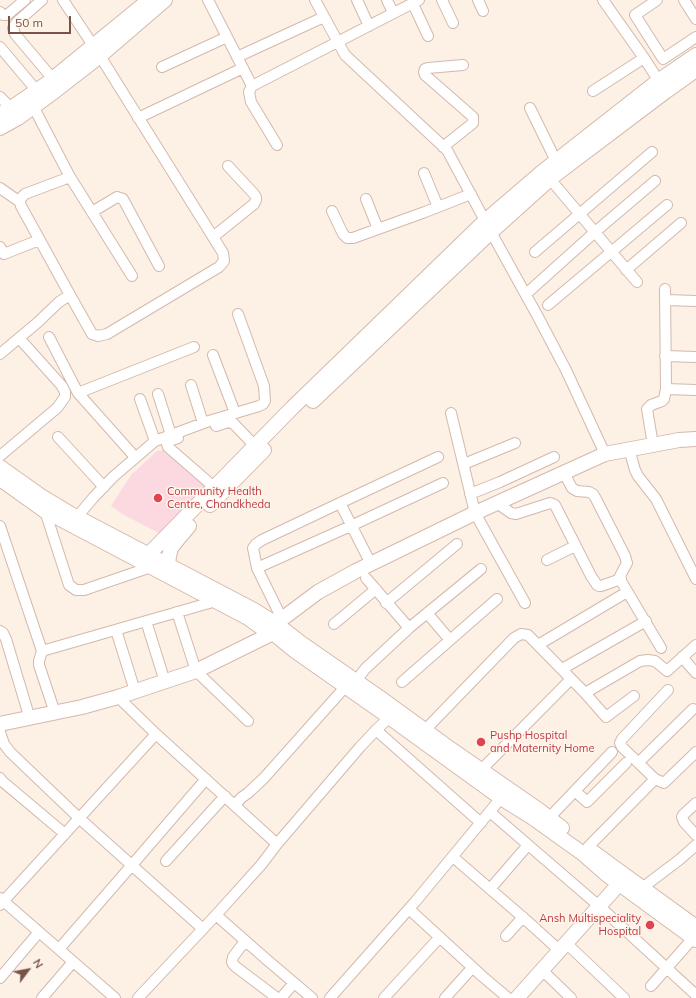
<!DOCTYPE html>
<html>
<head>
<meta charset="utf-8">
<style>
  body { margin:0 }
  #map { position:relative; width:696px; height:998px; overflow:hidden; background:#fdf1e5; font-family:Mulish,sans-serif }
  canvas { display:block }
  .north { position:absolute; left:8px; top:950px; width:40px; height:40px; -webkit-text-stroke:3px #fff5ec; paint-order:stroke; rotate:58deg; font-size:11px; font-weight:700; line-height:16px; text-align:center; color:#785349 }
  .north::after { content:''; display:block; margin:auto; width:14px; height:18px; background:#785349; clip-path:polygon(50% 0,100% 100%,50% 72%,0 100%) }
  .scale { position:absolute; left:8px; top:16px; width:63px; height:18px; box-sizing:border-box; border:2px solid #785349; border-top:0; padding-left:5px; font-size:12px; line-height:14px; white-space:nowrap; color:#785349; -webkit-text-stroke:3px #fff5ec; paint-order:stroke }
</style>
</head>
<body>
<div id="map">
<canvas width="696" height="998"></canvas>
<div class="north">N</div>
<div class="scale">50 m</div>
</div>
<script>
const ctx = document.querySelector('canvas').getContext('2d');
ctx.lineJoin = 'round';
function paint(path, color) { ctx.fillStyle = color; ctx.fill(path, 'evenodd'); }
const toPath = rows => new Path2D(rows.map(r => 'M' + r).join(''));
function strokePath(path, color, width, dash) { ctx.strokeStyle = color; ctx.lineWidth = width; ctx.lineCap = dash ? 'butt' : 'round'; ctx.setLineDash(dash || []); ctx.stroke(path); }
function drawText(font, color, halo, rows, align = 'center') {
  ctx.font = font + ' Mulish,sans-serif'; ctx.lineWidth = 3; ctx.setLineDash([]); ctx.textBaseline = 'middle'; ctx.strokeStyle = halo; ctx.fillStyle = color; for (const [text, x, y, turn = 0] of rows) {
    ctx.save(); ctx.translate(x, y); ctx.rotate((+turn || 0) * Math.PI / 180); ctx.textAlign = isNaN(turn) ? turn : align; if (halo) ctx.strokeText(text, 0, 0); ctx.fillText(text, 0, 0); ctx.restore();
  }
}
paint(toPath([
  [177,448,208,490,159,533,124,515,111,506,131,475,157,451]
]), '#fcd8e1');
const street = toPath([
  [42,0,17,22,13,28,15,34,53,79],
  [208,0,227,37],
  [315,0,345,55,447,150,491,232,537,315,566,370,605,454],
  [357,0,369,26],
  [387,0,393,13],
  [442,0,453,23],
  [478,0,483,11],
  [603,0,644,58,662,86],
  [657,0,635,15,663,59,696,37],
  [684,0,696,19],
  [413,4,428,36],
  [0,12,3,15,7,15,25,0],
  [0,47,37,91],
  [237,57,324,17],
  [162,67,227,37,252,86,419,0],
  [252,86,249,92,251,102,277,145],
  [593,91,644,58],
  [0,97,11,108],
  [33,106,70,177,25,194,21,198,20,202,21,206,70,295],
  [530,108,556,161],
  [138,118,243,68],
  [443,147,473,123,473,117,425,75,424,72,425,69,428,68,463,65],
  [424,173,438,207],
  [70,177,132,276],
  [550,179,637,282],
  [0,188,20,202],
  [366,199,378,229],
  [332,211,343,234,347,238,353,238,425,212,471,194],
  [92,212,117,197,123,199,159,266],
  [213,237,254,204,256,200,256,197,254,194,228,166],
  [0,247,4,254,39,240],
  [535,252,652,152],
  [626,270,681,223],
  [526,294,595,232,655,181],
  [666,300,696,301],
  [548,305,667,205],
  [49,337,78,393,135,457],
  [0,354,37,323,59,302,70,295,92,334,98,336,107,334,219,267,224,261,223,253,100,56,63,0],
  [213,355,235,413],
  [665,356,696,357],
  [191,385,203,423],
  [666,389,696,390],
  [78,393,194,347],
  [158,394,171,435],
  [140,399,155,441],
  [451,413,475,513,525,603],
  [216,426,228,422,233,423,255,446],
  [58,437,104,487],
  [178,438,169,441,167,444,168,447,214,487],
  [653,445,647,409,651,405,662,401,664,399,666,389,665,289],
  [629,449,635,470,638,476,656,499,696,579],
  [0,456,57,408,65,397,65,392,62,386,19,338],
  [464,464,515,443],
  [564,473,572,488,577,491,589,492,593,494,596,499,625,556,627,563,620,576,621,581,661,648],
  [470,494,500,482,554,457],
  [497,503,511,513,516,514,547,504,550,503,553,504,555,505,591,576,597,585,599,586,601,586,621,579],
  [45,511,69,585,76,590,84,590,151,567],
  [77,517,93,498,113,477,155,441,209,421,259,406,263,404,265,401,264,386,238,314],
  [0,526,42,651,216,601],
  [547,560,575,546],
  [371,564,340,503,438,457],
  [257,568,253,548,256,544,262,540,340,503],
  [366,578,409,628],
  [386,603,457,544],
  [177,612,196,671,248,721],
  [427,613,450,640],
  [282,619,257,568,355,524,443,483],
  [146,621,165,682],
  [334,624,376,589],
  [116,630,135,691],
  [0,631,3,633,6,639,30,719],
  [538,645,627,592],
  [42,651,39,661,39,665,55,713],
  [682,657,696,673],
  [562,669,646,621],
  [356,681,365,669,409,628,481,569],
  [402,682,497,599],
  [585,693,606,717,634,696],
  [118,697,156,734,277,844],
  [376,730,481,823],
  [425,730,514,638,521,634,528,635,585,693,640,661,648,660,655,661,667,671,696,645],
  [0,732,4,744,10,752,79,818,203,929],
  [639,762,693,709],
  [481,770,571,679],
  [0,778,2,781,65,834],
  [655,779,622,747,620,743,622,739,668,690],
  [575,791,587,802,626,763],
  [696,803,683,815,682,817,684,822,696,835],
  [235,805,241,798,248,793,264,778,346,686],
  [490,812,599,906,696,995],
  [549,818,612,752],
  [588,847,655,779,664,783,696,752],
  [453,857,526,920,559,950],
  [166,861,225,796],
  [642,888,679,860,696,845],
  [490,889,528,845],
  [0,898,115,998],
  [0,905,156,734],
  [409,909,482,976,508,998],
  [216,915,266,959,312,998],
  [506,936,523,917],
  [245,941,233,957,232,962,233,964,236,967,277,998],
  [566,943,624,998],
  [59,949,132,865,206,779],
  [542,970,571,998],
  [0,978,39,932],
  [651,986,693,938],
  [42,998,73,962],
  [138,998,216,915,261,865,277,844,360,747,376,730,393,714],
  [281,998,294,983],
  [330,998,415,902,501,798],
  [384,998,440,937],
  [445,998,472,968]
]);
const secondary = toPath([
  [0,114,11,108,49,82,149,0],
  [0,128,18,118,55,91,100,56,165,0],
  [313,401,491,232,550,179,563,169,665,92,696,70],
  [0,467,41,496,71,514,254,610,278,625,301,643,379,697,445,745,539,810,562,828],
  [0,479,45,511,248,618,262,628,273,633,295,651,389,717,501,798,533,818,582,853,606,874,696,940],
  [210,505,264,450],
  [149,554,292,408,485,221,542,172,658,81,696,55],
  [168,565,169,556,171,548,178,539,189,526],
  [0,724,82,707,118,697,196,671,273,633,282,619,318,592,356,571,475,513,605,454,679,440,696,439],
  [593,852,612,866,696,927],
  [517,998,619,884,624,876]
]);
strokePath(street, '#d2b9ad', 12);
strokePath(secondary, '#d5b8ab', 16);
strokePath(street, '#fff', 10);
strokePath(secondary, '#fff', 14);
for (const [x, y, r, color] of [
  [158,498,5,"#e0444e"],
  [481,742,5,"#e0444e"],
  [650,925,5,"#e0444e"]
]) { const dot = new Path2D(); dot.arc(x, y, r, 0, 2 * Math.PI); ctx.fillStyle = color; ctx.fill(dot); strokePath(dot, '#fff5ec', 1.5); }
drawText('11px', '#be3a42', '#fff5ec', [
  ["Community Health",167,492],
  ["Centre, Chandkheda",167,505],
  ["Pushp Hospital",490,736],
  ["and Maternity Home",490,749],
  ["Ansh Multispeciality",641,919,"right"],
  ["Hospital",641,932,"right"]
], 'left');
</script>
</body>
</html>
